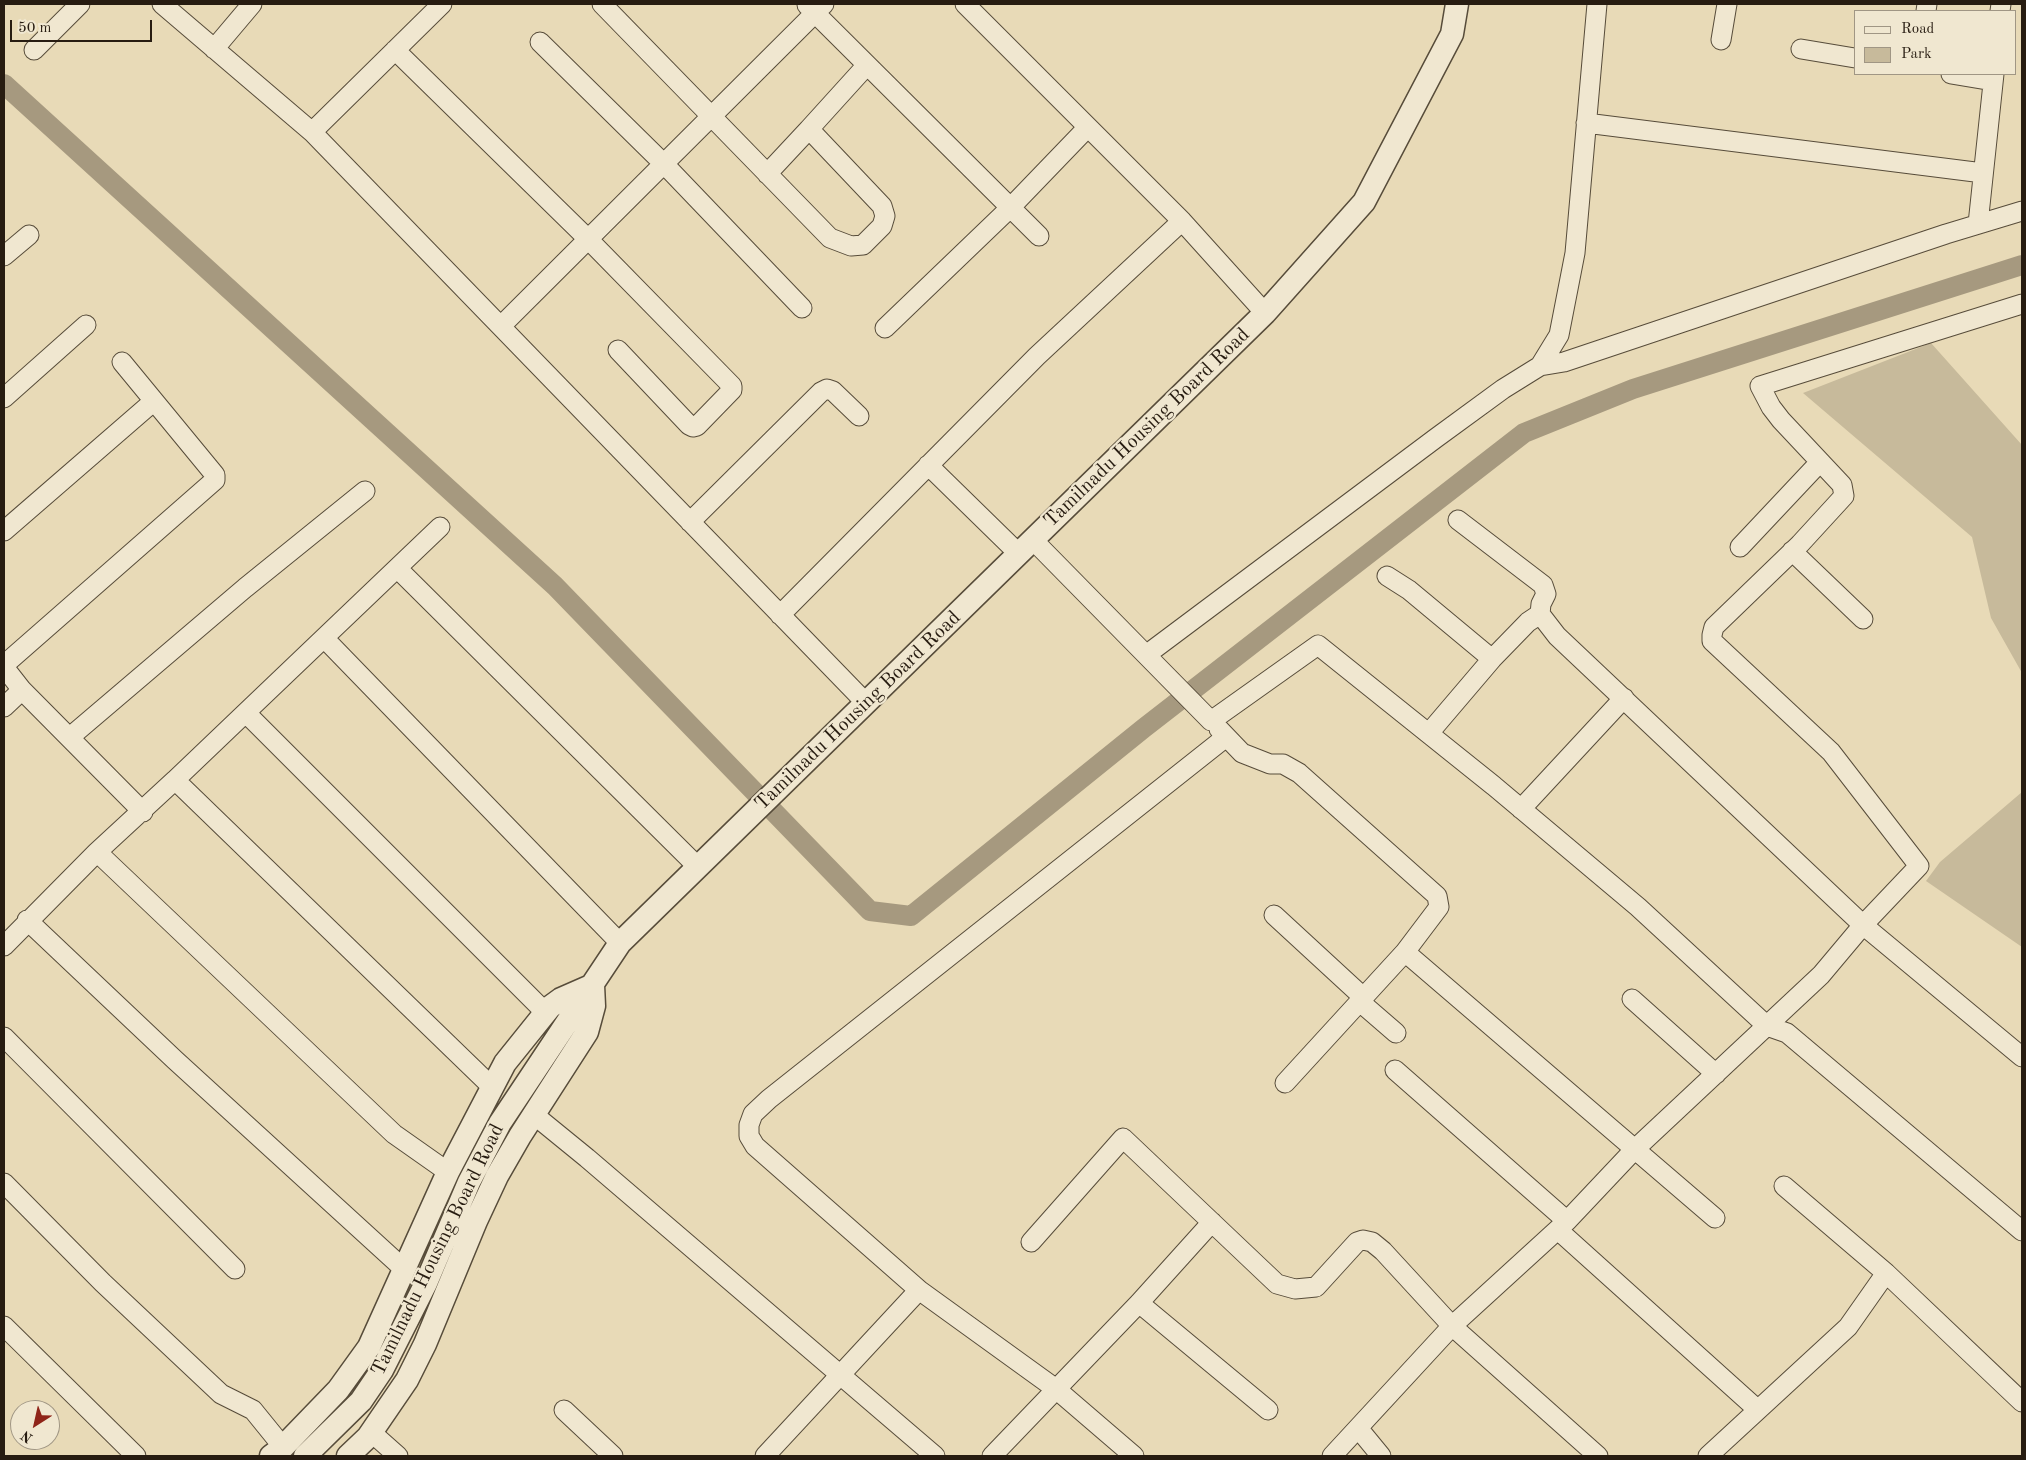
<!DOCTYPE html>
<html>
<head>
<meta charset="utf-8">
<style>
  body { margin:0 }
  #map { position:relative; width:2026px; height:1460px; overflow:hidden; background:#e8dab7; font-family:"Old Standard TT",serif }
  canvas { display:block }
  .frame { position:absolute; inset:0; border:5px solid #271c11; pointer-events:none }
  .legend { position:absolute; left:1854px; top:10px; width:162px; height:65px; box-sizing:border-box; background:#f0e7d0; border:1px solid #a09684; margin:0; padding:6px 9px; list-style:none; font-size:15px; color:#271c11 }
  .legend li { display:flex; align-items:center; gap:10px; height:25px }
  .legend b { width:25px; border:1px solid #a09684 }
  .north { position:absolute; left:10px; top:1400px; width:50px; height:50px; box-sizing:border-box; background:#f0e7d0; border:1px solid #a09684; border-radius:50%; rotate:215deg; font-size:14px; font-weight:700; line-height:20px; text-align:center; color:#271c11 }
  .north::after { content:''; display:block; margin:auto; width:18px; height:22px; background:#8f2418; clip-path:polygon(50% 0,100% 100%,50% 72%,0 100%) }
  .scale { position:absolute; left:10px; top:20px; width:142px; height:22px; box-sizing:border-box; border:2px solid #271c11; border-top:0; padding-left:6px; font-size:15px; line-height:18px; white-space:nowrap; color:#271c11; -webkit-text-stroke:4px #f0e7d0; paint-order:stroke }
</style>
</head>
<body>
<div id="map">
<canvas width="2026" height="1460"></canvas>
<div class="frame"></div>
<ul class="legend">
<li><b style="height:6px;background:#f0e7d0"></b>Road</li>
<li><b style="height:14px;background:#c7ba9b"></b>Park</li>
</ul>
<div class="north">N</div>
<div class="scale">50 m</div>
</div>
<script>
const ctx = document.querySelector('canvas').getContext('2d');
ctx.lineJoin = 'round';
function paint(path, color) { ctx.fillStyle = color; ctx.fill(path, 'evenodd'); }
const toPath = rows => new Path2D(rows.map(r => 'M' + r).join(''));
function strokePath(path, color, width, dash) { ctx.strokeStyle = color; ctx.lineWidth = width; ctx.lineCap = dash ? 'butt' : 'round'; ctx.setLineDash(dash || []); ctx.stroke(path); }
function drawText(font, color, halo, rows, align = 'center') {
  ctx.font = font + ' "Old Standard TT",serif'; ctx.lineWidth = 4.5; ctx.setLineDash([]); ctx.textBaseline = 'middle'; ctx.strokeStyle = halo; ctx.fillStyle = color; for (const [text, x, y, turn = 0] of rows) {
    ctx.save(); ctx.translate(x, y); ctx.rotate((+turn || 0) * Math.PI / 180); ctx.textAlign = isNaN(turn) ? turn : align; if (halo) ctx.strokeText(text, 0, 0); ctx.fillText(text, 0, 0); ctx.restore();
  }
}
paint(toPath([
  [1931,343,2022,445,2022,673,1991,618,1972,537,1803,393],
  [2022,792,2022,947,1926,881,1940,862]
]), '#c7ba9b');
strokePath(toPath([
  [4,84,555,586,870,911,911,916,1144,728,1524,433,1633,389,2022,265]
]), '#a6997f', 20);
const minor = toPath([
  [162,4,312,132,866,703],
  [602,4,830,238,851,246,863,245,882,226,885,216,882,206,809,129,867,65],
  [965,4,1182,221,1265,313],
  [807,5,1039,236],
  [1926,11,1927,4],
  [2000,11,2001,4],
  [1721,40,1727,4],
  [540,42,665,165,802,308],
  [214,49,252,4],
  [1801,49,1855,58],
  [34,50,80,4],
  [395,50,588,239,732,386,732,390,697,426,693,427,689,425,618,350],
  [1951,74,1993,81],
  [1586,123,1983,173],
  [312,132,442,4],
  [767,174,809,129],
  [1978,224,1994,74],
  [4,256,29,235],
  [501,326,824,4],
  [885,328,1010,208,1088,127],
  [1540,366,1564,362,1946,234,2022,211],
  [4,398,86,325],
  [928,465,1018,553],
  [1458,520,1543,585,1546,594,1541,604,1540,614,1557,636,1863,925,2022,1057],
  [690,522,821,392,827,389,833,391,859,416],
  [4,531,154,401],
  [1033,540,1211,721,1318,645,1494,786,1638,907,1767,1026,1787,1033,2022,1231],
  [1740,547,1820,462],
  [1792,551,1863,619],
  [398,569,698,867],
  [1387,576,1409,590,1492,659,1528,622,1540,614],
  [780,615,1037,356,1182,221],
  [325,639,620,943],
  [1146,655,1436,438,1503,389,1540,366,1559,335,1575,253,1597,4],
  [4,665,215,480,215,475,122,362],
  [4,667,22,690,143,812],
  [4,707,22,690],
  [247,714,545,1012],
  [1219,729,1242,753,1270,764,1283,764,1299,773,1437,896,1439,907,1405,952,1285,1083],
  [1429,733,1492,659],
  [70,737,245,588,365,491],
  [175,780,440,527],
  [1521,809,1624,698],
  [97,852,394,1134,448,1172],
  [1274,915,1363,997],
  [27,920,175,1060,405,1270],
  [4,946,97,852,175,780,491,1086],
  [1405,952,1715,1218],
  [1632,999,1716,1074],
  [1359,1001,1396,1033],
  [4,1037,235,1269],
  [1395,1070,1567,1221],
  [533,1114,587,1158,935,1456],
  [4,1183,103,1283,221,1394,253,1410,283,1447],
  [1784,1186,1886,1273],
  [1558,1230,1758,1410],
  [1031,1242,1123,1138,1277,1284,1295,1289,1316,1287,1357,1242,1363,1240,1372,1242,1383,1251,1452,1326,1598,1456],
  [1139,1303,1268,1410],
  [4,1326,136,1456],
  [564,1410,613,1456],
  [1358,1428,1381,1456],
  [371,1432,398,1456],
  [765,1456,919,1290],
  [992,1456,1139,1303,1212,1222],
  [1134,1456,1056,1389,919,1290,755,1146,749,1136,749,1125,753,1114,769,1099,1226,737],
  [1332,1456,1452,1326,1567,1221,1634,1150,1821,975,1863,925,1919,866,1831,752,1712,641,1712,635,1714,627,1800,544,1844,496,1842,485,1781,420,1771,407,1760,386,2022,304],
  [1708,1456,1848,1327,1886,1273,2022,1402]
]);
const tertiary = toPath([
  [271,1456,283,1447,338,1390,369,1347,448,1172,505,1063,550,1007,561,999,593,985,594,1006,587,1032,520,1136,497,1176,476,1221,425,1344,407,1380,368,1437,348,1456],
  [305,1456,361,1401,382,1370,426,1283,469,1182,500,1123,620,943,1265,313,1364,202,1452,34,1457,4]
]);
strokePath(minor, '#574c3a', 21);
strokePath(tertiary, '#574c3a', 25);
strokePath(minor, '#f0e7d0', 19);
strokePath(tertiary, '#f0e7d0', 22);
drawText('20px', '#271c11', '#f0e7d0', [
  ["Tamilnadu Housing Board Road",1147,428,-44],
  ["Tamilnadu Housing Board Road",858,711,-44],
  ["Tamilnadu Housing Board Road",438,1250,-64]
]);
</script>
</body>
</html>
